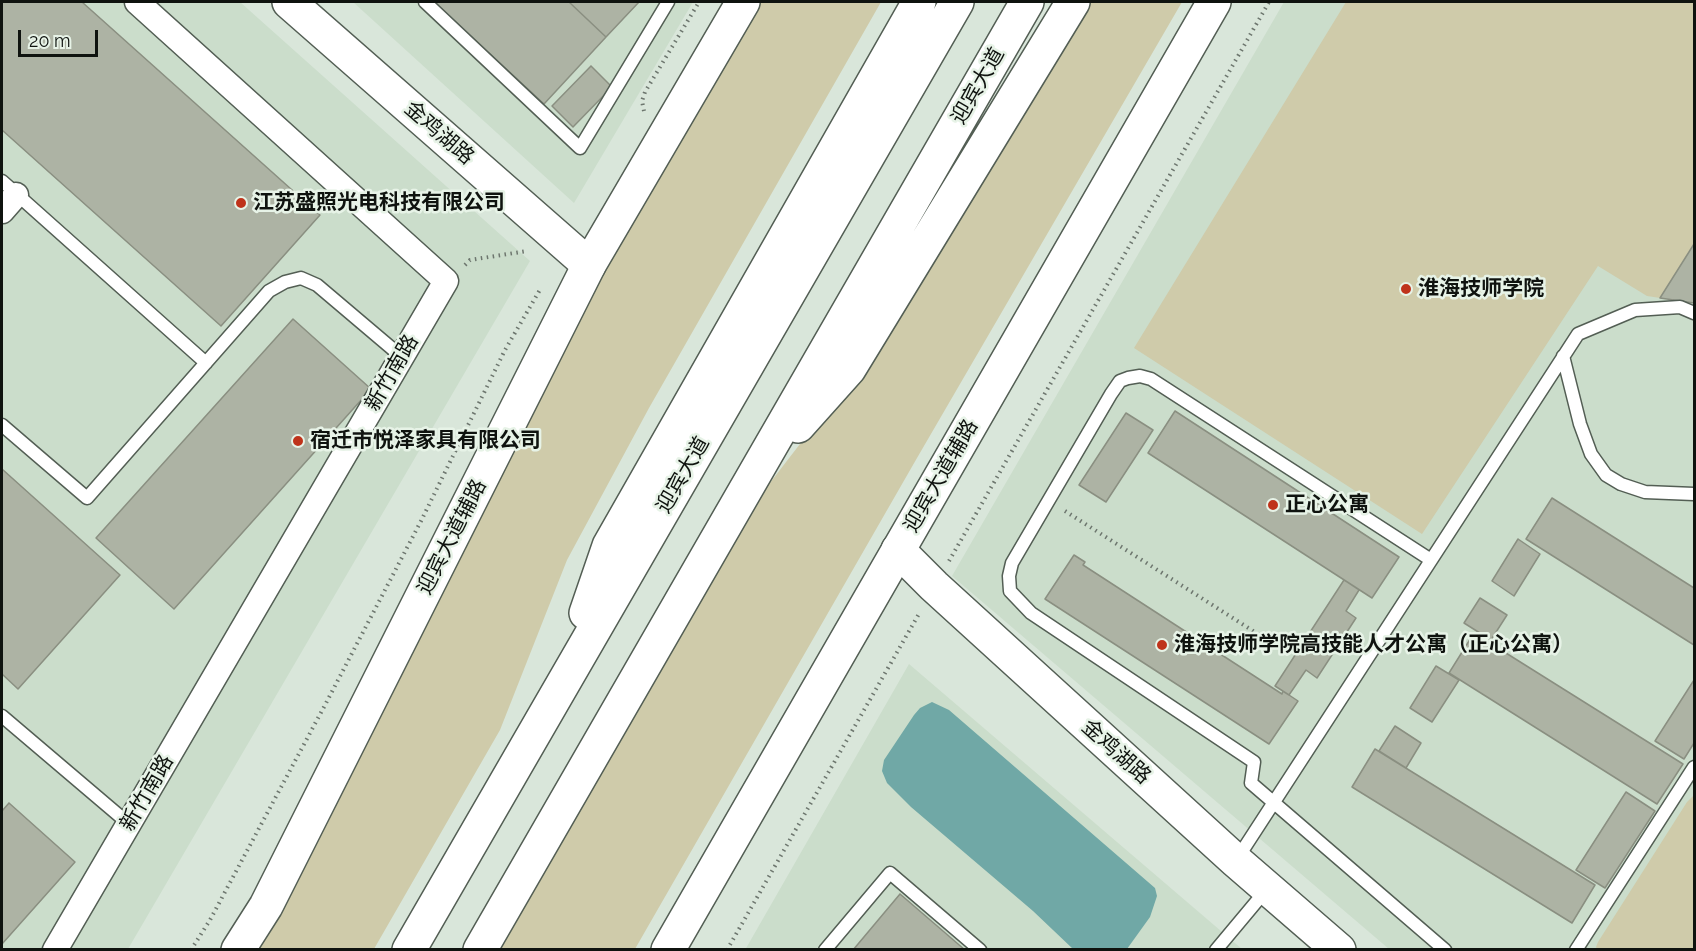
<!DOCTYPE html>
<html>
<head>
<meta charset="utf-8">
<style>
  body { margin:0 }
  #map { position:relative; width:1696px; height:951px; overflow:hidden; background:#d9e6da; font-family:Raleway,sans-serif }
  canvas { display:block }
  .frame { position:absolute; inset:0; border:3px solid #0f130f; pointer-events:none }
  .scale { position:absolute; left:18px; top:30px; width:80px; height:27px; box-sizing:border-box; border:3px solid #0f130f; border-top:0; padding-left:8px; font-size:18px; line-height:21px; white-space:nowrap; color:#0f130f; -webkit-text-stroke:4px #e7f3e7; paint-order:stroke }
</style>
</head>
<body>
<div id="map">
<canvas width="1696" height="951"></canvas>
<div class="frame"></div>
<div class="scale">20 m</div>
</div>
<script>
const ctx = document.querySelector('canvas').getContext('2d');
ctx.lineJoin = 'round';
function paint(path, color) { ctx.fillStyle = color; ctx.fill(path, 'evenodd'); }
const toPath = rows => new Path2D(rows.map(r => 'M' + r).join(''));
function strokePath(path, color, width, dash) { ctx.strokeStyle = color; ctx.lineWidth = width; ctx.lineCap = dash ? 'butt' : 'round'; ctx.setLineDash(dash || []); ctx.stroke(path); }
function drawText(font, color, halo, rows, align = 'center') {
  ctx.font = font + ' Raleway,"Noto Sans SC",sans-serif'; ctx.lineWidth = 5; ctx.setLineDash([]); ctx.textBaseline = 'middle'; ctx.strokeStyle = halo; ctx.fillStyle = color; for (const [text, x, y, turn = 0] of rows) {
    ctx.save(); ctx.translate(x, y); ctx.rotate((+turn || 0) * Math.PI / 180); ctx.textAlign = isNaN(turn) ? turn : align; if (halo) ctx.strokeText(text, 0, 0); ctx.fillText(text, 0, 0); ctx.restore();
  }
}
paint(toPath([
  [2,2,240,2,530,261,128,949,2,950],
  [353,2,693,2,574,203],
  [1284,2,1694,2,1694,949,1389,949,952,576],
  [909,664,1242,949,745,950]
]), '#cbddcb');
paint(toPath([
  [758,2,881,2,649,408,567,560,500,730,374,949,256,950,605,265],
  [1081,2,1182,2,917,458,635,949,498,950,759,497,844,387],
  [1346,2,1694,2,1694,303,1647,296,1598,266,1422,534,1134,348],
  [1694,795,1694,949,1597,949,1596,947,1598,942,1687,802]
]), '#cfcbaa');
paint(toPath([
  [932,702,949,710,1155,888,1157,896,1150,917,1127,949,1073,949,1033,911,911,807,887,783,882,771,884,760,914,715,920,708]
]), '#70a8a6');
const building = toPath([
  [2,2,82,2,320,215,221,326,2,130,2,2],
  [434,2,569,2,606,37,544,104,434,2],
  [569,2,639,2,606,37,569,2],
  [591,66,612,87,573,127,552,106,591,66],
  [1694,244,1694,303,1660,298,1694,244],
  [293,319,371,389,174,609,96,538,293,319],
  [1175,411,1399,557,1372,598,1148,453,1175,411],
  [1126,413,1153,430,1106,502,1079,485,1126,413],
  [2,469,120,575,18,689,2,674,2,469],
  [1552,498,1694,588,1694,645,1526,539,1552,498],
  [1518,539,1540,554,1514,596,1492,581,1518,539],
  [1074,555,1085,562,1083,565,1282,694,1283,691,1298,701,1269,744,1045,599,1074,555],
  [1344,580,1359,590,1346,611,1356,618,1317,678,1306,670,1289,695,1275,686,1344,580],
  [1480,598,1507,615,1491,640,1464,623,1480,598],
  [1474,633,1683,764,1657,804,1449,673,1474,633],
  [1436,666,1459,680,1432,722,1410,708,1436,666],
  [1694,680,1694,743,1684,759,1655,741,1694,680],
  [1395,726,1421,743,1406,768,1379,751,1395,726],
  [1375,749,1595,885,1572,923,1352,787,1375,749],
  [1626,792,1655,811,1605,888,1576,870,1626,792],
  [9,803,75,862,2,944,2,811,9,803],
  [900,894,965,950,853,950,900,894]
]);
paint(building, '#adb3a4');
strokePath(building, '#8a8f81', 1.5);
const lane = toPath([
  [425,2,580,148,668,2],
  [2,181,206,363],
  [1563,356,1580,424,1591,454,1606,475,1621,484,1645,492,1694,494],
  [2,425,87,498,269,291,285,282,301,278,317,285,402,357],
  [1431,560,1151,379,1140,376,1128,378,1120,381,1111,394,1012,563,1009,576,1010,591,1031,613,1254,762,1251,783,1445,950],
  [2,716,129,824],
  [1237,859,1578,334,1635,310,1680,307,1694,313],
  [825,950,890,873,980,950],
  [1216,950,1267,889],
  [1576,950,1694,767]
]);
const street = toPath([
  [2,211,16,195],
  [55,950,446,281,137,2]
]);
const secondary = toPath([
  [289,2,589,265],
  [898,550,934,586,1236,861,1339,950]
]);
const primary = toPath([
  [238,950,266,906,589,265,743,2],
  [668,950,1214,2]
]);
const highway = toPath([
  [798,426,849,369,1073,2],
  [586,613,609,546,919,2],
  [409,950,957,2],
  [480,950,1027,2]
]);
strokePath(lane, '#535e54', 15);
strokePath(street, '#535e54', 27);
strokePath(secondary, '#535e54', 36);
strokePath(primary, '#535e54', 36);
strokePath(highway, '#535e54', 36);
strokePath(toPath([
  [644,111,642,101,645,92,699,2],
  [465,265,470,260,527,251],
  [1065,511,1272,643],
  [949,561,1269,2],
  [191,950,210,920,325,705,421,521,505,350,541,288],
  [727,950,920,612]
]), '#6d766e', 4, [1.5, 4.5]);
strokePath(lane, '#fff', 12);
strokePath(street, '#fff', 24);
strokePath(secondary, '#fff', 33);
strokePath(primary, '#fff', 33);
strokePath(highway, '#fff', 33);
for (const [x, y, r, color] of [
  [241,203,6,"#bf331b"],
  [1406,289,6,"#bf331b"],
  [298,441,6,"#bf331b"],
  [1273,505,6,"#bf331b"],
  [1162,645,6,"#bf331b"]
]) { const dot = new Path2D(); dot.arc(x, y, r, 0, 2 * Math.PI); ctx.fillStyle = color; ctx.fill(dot); strokePath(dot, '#e7f3e7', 2); }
drawText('21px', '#0f130f', '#e7f3e7', [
  ["迎宾大道",978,86,-60],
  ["金鸡湖路",439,133,41],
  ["新竹南路",392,373,-60],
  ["迎宾大道",683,475,-60],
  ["迎宾大道辅路",941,476,-60],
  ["迎宾大道辅路",452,537,-63],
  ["金鸡湖路",1116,752,42],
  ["新竹南路",147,793,-60]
]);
drawText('bold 21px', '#0f130f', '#e7f3e7', [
  ["江苏盛照光电科技有限公司",253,203],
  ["淮海技师学院",1418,289],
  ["宿迁市悦泽家具有限公司",310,441],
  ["正心公寓",1285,505],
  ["淮海技师学院高技能人才公寓（正心公寓）",1174,645]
], 'left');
</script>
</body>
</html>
